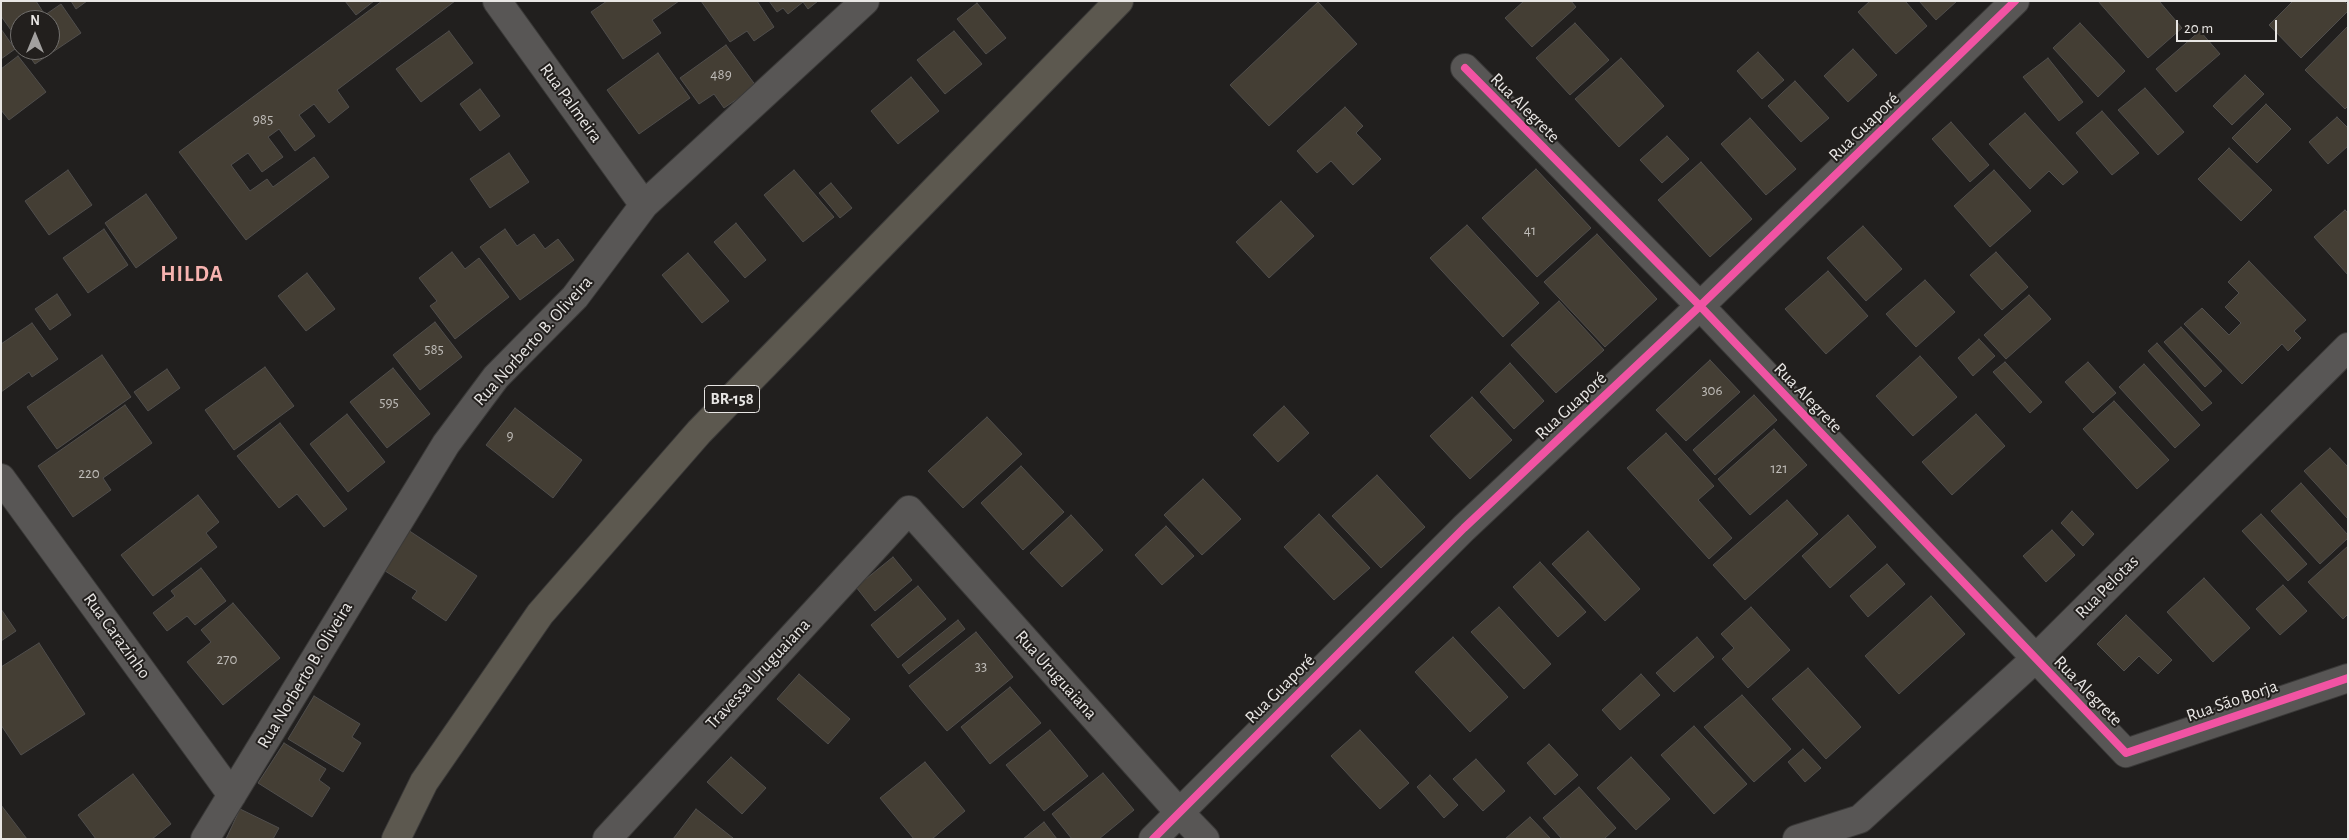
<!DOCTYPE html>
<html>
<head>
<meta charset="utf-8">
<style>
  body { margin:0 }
  #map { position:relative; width:2349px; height:840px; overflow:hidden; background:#211f1e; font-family:"Alegreya Sans",sans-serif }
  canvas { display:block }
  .frame { position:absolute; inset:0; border:2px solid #e8e6e4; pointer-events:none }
  .north { position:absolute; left:10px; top:10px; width:50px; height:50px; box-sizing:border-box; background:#221f1d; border:1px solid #716f6d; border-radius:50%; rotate:0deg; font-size:14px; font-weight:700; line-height:20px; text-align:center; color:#e8e6e4 }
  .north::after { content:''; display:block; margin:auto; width:18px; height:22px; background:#a2a09f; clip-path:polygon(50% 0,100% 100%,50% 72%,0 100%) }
  .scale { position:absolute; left:2176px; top:20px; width:101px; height:22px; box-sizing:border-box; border:2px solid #e8e6e4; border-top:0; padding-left:6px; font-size:15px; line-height:18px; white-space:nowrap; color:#e8e6e4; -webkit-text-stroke:4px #221f1d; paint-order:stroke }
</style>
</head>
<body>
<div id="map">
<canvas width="2349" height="840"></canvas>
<div class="frame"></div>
<div class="north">N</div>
<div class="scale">20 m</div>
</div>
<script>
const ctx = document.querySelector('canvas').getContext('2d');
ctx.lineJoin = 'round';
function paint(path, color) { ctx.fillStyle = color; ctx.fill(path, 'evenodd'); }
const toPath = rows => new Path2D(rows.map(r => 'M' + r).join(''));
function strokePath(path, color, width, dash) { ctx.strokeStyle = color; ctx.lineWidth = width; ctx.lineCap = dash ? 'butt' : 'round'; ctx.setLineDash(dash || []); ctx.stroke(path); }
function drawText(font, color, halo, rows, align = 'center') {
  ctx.font = font + ' "Alegreya Sans",sans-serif'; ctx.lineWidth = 4; ctx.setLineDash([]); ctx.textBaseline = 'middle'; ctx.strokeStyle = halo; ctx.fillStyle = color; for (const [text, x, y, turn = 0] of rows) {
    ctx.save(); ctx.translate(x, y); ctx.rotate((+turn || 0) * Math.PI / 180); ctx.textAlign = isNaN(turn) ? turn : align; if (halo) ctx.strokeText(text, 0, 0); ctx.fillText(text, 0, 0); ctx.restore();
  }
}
const building = toPath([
  [1,1,36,1,45,15,61,4,81,33,35,64,25,50,50,50,50,20,20,20,20,43,1,16,1,1],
  [71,1,87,1,76,9,71,1],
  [345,1,374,1,356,15,345,1],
  [382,1,455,1,337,90,349,107,329,123,314,104,299,115,315,136,295,151,279,129,268,137,283,157,262,172,248,153,231,165,250,191,267,179,273,187,314,157,329,177,246,240,179,152,382,1],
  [607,1,679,1,652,20,661,33,623,59,591,12,607,1],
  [701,1,757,1,774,27,754,41,747,31,730,42,701,1],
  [769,1,818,1,808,9,803,2,788,14,783,8,777,12,769,1],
  [1524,1,1571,1,1576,7,1532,47,1505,18,1524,1],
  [1870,1,1905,1,1927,26,1896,54,1858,12,1870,1],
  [1919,1,1957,1,1936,20,1919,1],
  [2098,1,2159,1,2182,28,2148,58,2098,1],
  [2293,1,2344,1,2348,5,2348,11,2301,58,2269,25,2293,1],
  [1318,2,1357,44,1269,126,1230,85,1318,2],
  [977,3,1006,38,986,54,957,19,977,3],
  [1575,23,1609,60,1570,95,1536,58,1575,23],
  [2080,23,2125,71,2098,97,2053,48,2080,23],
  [2348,26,2348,106,2345,109,2305,70,2348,26],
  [1,29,15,49,1,59,1,29],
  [449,31,473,63,421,102,396,69,449,31],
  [954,31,982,64,945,94,917,60,954,31],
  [2200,31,2220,54,2176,92,2156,69,2200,31],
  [726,45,756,86,724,108,714,94,699,104,680,78,726,45],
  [1853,49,1877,75,1848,102,1824,76,1853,49],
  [1758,52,1784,80,1762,99,1737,71,1758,52],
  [658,53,690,98,639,134,607,90,658,53],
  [18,56,46,92,9,120,1,110,1,69,18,56],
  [1621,58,1664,106,1619,147,1575,99,1621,58],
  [2048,58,2083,102,2059,121,2023,77,2048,58],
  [2245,75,2264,94,2232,125,2213,106,2245,75],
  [911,77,939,111,898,144,871,111,911,77],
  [1795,81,1829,118,1801,142,1768,106,1795,81],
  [2145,88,2184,132,2158,155,2118,110,2145,88],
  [480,89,500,116,480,131,460,104,480,89],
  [2266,104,2291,129,2257,163,2232,138,2266,104],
  [1345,107,1363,126,1356,133,1381,159,1353,185,1331,161,1317,173,1297,151,1345,107],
  [2102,111,2139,153,2112,175,2076,133,2102,111],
  [2025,113,2078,172,2063,185,2049,171,2030,189,1989,144,2025,113],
  [2337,117,2348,128,2348,146,2328,164,2309,142,2337,117],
  [1750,118,1796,169,1766,195,1721,144,1750,118],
  [1951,122,1989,165,1970,182,1932,139,1951,122],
  [1667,136,1689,159,1662,183,1640,160,1667,136],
  [2229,148,2272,190,2241,221,2198,179,2229,148],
  [509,153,529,182,490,208,470,179,509,153],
  [1701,162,1752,219,1710,257,1658,200,1701,162],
  [1536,169,1591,228,1537,277,1482,218,1536,169],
  [68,170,92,205,49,235,25,201,68,170],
  [794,170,834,217,803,242,764,195,794,170],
  [1994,170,2031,211,1990,247,1954,206,1994,170],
  [831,183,852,208,840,218,819,193,831,183],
  [146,194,177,238,136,268,105,223,146,194],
  [1281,201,1314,236,1269,278,1236,242,1281,201],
  [2345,210,2348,213,2348,275,2314,237,2345,210],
  [736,223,766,260,745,278,714,242,736,223],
  [1467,225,1539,303,1503,337,1430,258,1467,225],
  [1863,226,1902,269,1866,301,1827,258,1863,226],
  [104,229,128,265,88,293,63,258,104,229],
  [505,229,517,246,534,234,545,249,558,239,574,260,520,300,480,247,505,229],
  [1597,234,1657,299,1605,347,1544,282,1597,234],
  [452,252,465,269,479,258,509,297,455,339,430,306,437,301,419,278,452,252],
  [1996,252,2028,287,2002,310,1970,275,1996,252],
  [688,253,729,301,702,323,662,275,688,253],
  [2249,261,2306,320,2294,331,2301,338,2288,351,2282,344,2242,384,2184,324,2202,308,2229,335,2241,323,2225,307,2239,293,2228,282,2249,261],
  [1828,271,1868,316,1826,354,1785,309,1828,271],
  [307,273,335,309,306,331,278,296,307,273],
  [1925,280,1955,312,1916,347,1886,314,1925,280],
  [57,294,71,315,50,330,35,309,57,294],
  [2029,295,2051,319,2006,359,1984,335,2029,295],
  [1559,301,1604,350,1556,393,1511,345,1559,301],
  [435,322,462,357,420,390,393,355,435,322],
  [32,323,58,359,32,377,29,372,1,392,1,344,32,323],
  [2181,327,2222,371,2205,387,2164,342,2181,327],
  [1979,339,1995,356,1973,376,1958,358,1979,339],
  [2157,343,2212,403,2202,411,2148,351,2157,343],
  [102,355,131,397,57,449,27,407,102,355],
  [1920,356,1957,397,1913,436,1876,396,1920,356],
  [1710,360,1740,392,1686,441,1656,410,1710,360],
  [2005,362,2042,402,2030,413,1993,372,2005,362],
  [2088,362,2116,393,2093,413,2065,382,2088,362],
  [1510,363,1544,401,1514,429,1480,392,1510,363],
  [2144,364,2200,425,2175,448,2119,387,2144,364],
  [265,367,294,406,234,450,205,410,265,367],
  [393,368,430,414,387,448,350,402,393,368],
  [167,369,180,388,148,411,134,392,167,369],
  [1754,395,1777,420,1715,475,1693,450,1754,395],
  [1472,397,1512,440,1470,479,1430,436,1472,397],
  [2114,401,2169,460,2137,489,2083,429,2114,401],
  [125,405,152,443,103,478,111,490,73,517,38,466,125,405],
  [1284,406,1309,433,1278,462,1253,435,1284,406],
  [515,408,582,460,553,498,486,445,515,408],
  [347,414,385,462,348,492,310,444,347,414],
  [1976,414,2005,446,1952,495,1922,462,1976,414],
  [987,417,1022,454,963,508,928,471,987,417],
  [280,423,347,509,324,527,297,494,279,508,237,456,280,423],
  [1774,429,1807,465,1750,515,1718,479,1774,429],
  [1666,433,1714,486,1698,500,1732,538,1709,559,1627,468,1666,433],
  [2330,448,2348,467,2348,519,2304,471,2330,448],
  [1021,466,1064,512,1023,550,981,503,1021,466],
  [1377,475,1425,527,1381,568,1332,516,1377,475],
  [1203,479,1241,519,1202,555,1164,515,1203,479],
  [2301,483,2348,535,2348,538,2320,564,2271,511,2301,483],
  [198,495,219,522,206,533,217,547,153,596,121,555,198,495],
  [1787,500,1818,534,1745,600,1713,565,1787,500],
  [2072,511,2094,534,2083,546,2061,523,2072,511],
  [1319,514,1370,568,1334,600,1284,547,1319,514],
  [2261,514,2307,564,2288,581,2242,531,2261,514],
  [1071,515,1103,550,1062,587,1030,553,1071,515],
  [1848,515,1876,547,1830,588,1802,556,1848,515],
  [1166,526,1194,556,1162,585,1135,555,1166,526],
  [408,530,477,576,446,621,412,598,417,591,382,569,408,530],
  [2052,530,2075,555,2046,582,2023,556,2052,530],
  [1588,531,1640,589,1605,621,1552,564,1588,531],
  [2348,546,2348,614,2343,619,2308,582,2348,546],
  [893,557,912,580,875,611,856,587,893,557],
  [1540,562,1586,612,1558,637,1513,587,1540,562],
  [1887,564,1905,584,1868,617,1850,596,1887,564],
  [201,568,226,601,195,625,187,616,167,631,153,613,175,596,171,591,201,568],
  [2204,578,2250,628,2213,662,2167,612,2204,578],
  [2283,585,2307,611,2280,635,2256,609,2283,585],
  [918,586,946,619,898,658,871,625,918,586],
  [1931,596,1965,634,1899,694,1865,656,1931,596],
  [233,603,280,658,223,705,187,662,211,642,201,630,233,603],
  [1499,607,1551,664,1524,689,1471,632,1499,607],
  [1751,607,1790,650,1748,688,1722,659,1734,648,1721,634,1751,607],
  [1,609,16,631,1,641,1,609],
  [2126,615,2172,660,2158,674,2139,656,2124,671,2097,644,2126,615],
  [958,620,965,629,909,674,902,665,958,620],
  [976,632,1013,677,947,731,909,686,976,632],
  [1453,637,1508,697,1470,732,1415,672,1453,637],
  [1697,637,1714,657,1674,692,1656,673,1697,637],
  [39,643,85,714,21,755,1,725,1,667,39,643],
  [1808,668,1861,727,1826,759,1772,699,1808,668],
  [799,674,850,719,828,744,777,699,799,674],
  [1641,674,1660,695,1620,730,1602,710,1641,674],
  [1010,687,1041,723,990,764,961,727,1010,687],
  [1742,695,1791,749,1754,782,1704,727,1742,695],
  [314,696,360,724,352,737,361,743,343,772,288,739,314,696],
  [1694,726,1747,784,1714,814,1661,755,1694,726],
  [1050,730,1088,776,1044,811,1006,765,1050,730],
  [1360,730,1409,783,1380,809,1331,756,1360,730],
  [284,743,326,769,319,780,330,788,312,817,258,783,284,743],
  [1549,744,1578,775,1555,795,1527,763,1549,744],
  [1803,749,1821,768,1805,782,1788,762,1803,749],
  [731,757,766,788,742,814,707,782,731,757],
  [1631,757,1670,799,1636,830,1597,788,1631,757],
  [1476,759,1505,791,1483,811,1453,779,1476,759],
  [925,762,965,811,932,839,914,839,880,798,925,762],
  [1103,773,1134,810,1099,839,1072,839,1052,814,1103,773],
  [133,774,171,824,152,839,96,839,78,815,133,774],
  [1430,775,1458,805,1444,818,1417,787,1430,775],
  [1579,787,1616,828,1604,839,1562,839,1543,818,1579,787],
  [1,805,27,839,1,839,1,805],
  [240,809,279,828,273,839,226,839,240,809],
  [696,809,733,838,732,839,673,839,696,809],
  [1530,817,1551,839,1505,839,1530,817],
  [1044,822,1057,839,1023,839,1044,822]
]);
paint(building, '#443e34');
strokePath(building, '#504e4d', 1);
const street = toPath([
  [497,1,644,205],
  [1465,68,1700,306,2126,753,2348,678],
  [1,478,232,795],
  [205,839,446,444,496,377,575,297,644,205,865,1],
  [607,839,909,510,1178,811,1205,839],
  [1153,839,1464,528,1700,306,2015,1],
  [1797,839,1860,819,2036,658,2348,347]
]);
const highway = toPath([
  [396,839,424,782,540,614,699,432,1119,1]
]);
strokePath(street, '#3a3938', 30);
strokePath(highway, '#3a3938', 30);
strokePath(street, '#585655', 28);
strokePath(highway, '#5c584f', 28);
strokePath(toPath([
  [1465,68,1700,306,2126,753,2348,678],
  [1153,839,1464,528,1700,306,2015,1]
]), '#f153a3', 8);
drawText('15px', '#bfbcb8', null, [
  ["489",721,74],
  ["985",263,119],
  ["41",1530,230],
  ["585",434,349],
  ["306",1712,390],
  ["595",389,402],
  ["9",510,435],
  ["121",1779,468],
  ["220",89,473],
  ["270",227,659],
  ["33",981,666]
]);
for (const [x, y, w] of [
  [732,399,55]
]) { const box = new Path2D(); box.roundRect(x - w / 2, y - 13.5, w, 27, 4); ctx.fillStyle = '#221f1d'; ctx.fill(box); strokePath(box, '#e8e6e4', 1); }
drawText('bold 16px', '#e8e6e4', null, [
  ["BR-158",732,399]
]);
drawText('18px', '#e8e6e4', '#221f1d', [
  ["Rua Palmeira",571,103,54],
  ["Rua Alegrete",1525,108,45],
  ["Rua Guaporé",1864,127,-44],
  ["Rua Norberto B. Oliveira",533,341,-48],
  ["Rua Alegrete",1808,398,46],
  ["Rua Guaporé",1571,406,-43],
  ["Rua Pelotas",2107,587,-45],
  ["Rua Carazinho",117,636,54],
  ["Travessa Uruguaiana",758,674,-47],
  ["Rua Norberto B. Oliveira",305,675,-59],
  ["Rua Uruguaiana",1056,675,48],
  ["Rua Guaporé",1280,689,-45],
  ["Rua Alegrete",2088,691,46],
  ["Rua São Borja",2232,701,-19]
]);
ctx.letterSpacing = '1px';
drawText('bold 22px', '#f7b3b0', '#221f1d', [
  ["HILDA",192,274]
]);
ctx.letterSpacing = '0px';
</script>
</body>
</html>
